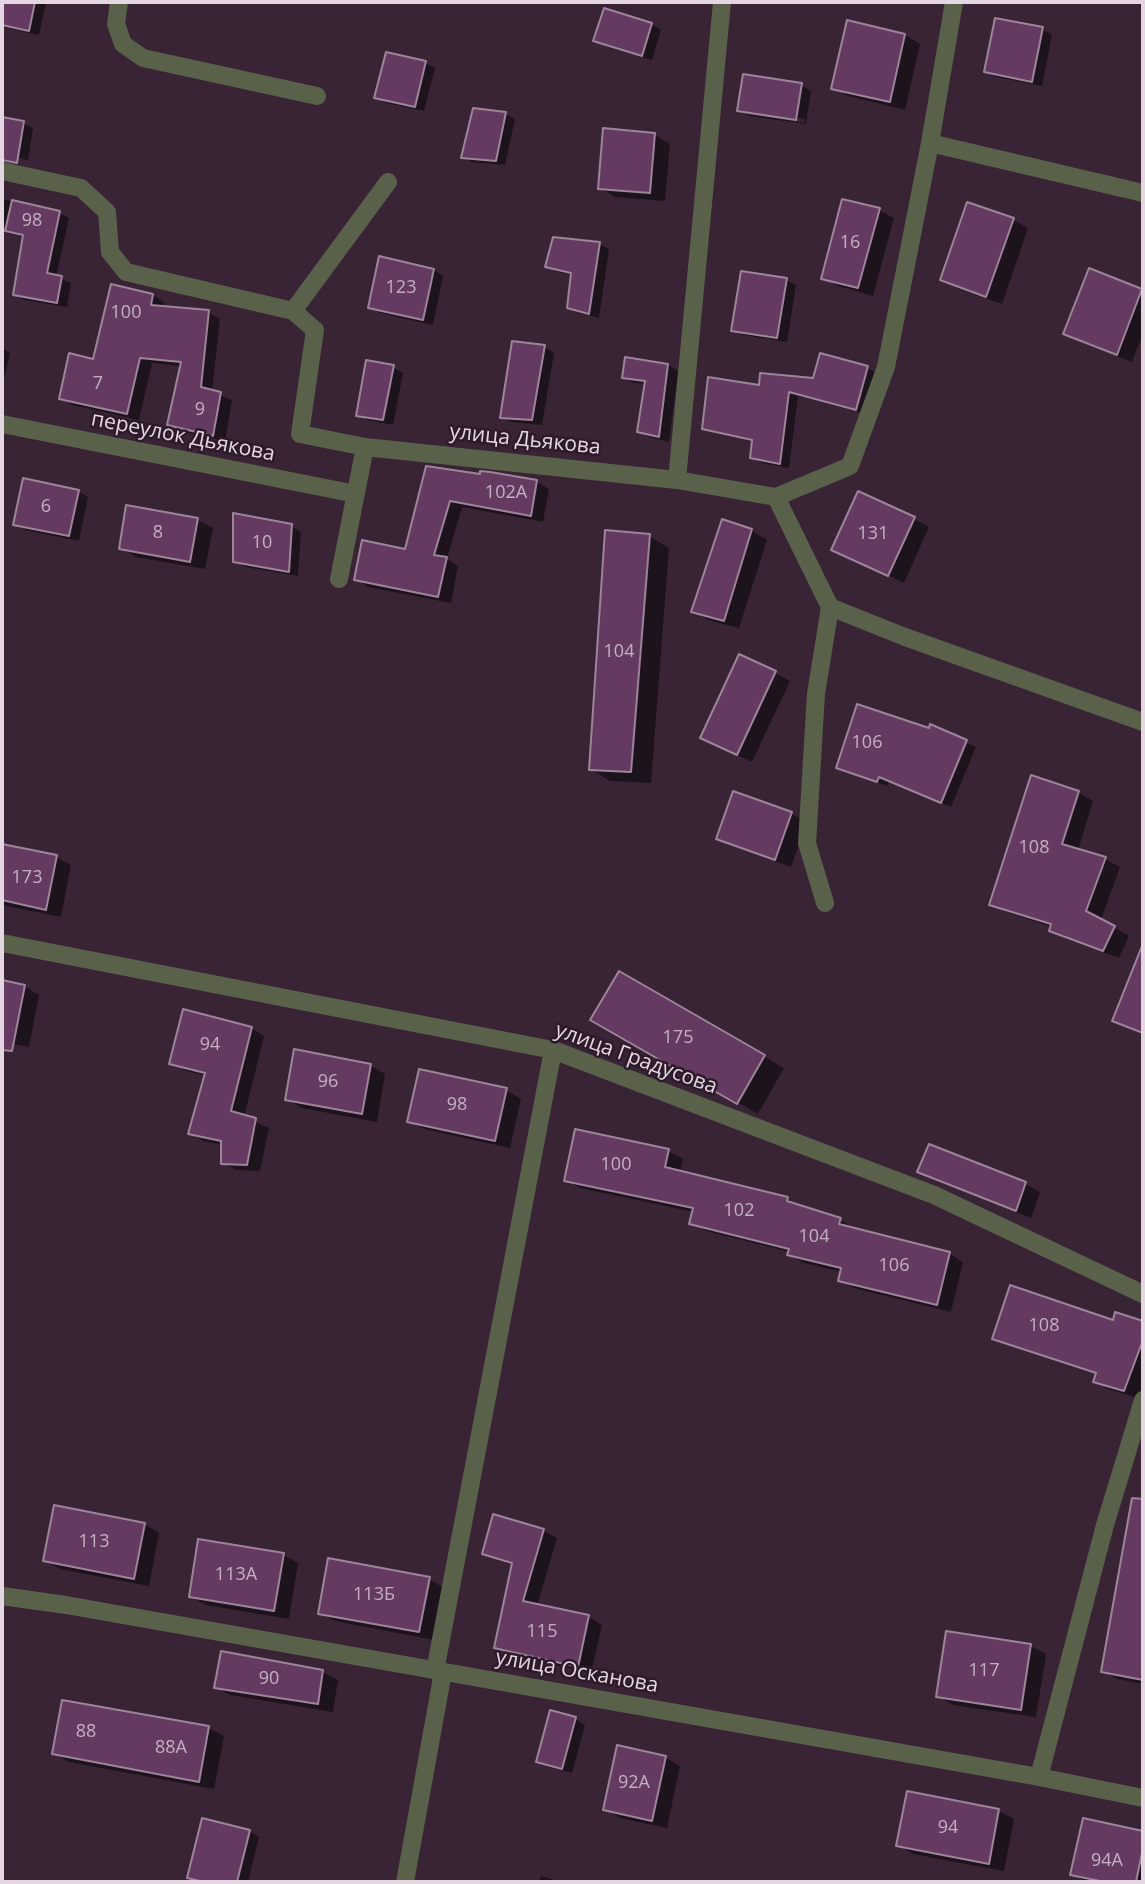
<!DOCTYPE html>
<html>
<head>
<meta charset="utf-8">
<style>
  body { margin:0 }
  #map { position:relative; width:1145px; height:1884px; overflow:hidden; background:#382435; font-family:"Open Sans",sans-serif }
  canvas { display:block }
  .frame { position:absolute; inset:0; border:4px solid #e4d7e2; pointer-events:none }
</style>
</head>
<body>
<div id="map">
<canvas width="1145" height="1884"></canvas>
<div class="frame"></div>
</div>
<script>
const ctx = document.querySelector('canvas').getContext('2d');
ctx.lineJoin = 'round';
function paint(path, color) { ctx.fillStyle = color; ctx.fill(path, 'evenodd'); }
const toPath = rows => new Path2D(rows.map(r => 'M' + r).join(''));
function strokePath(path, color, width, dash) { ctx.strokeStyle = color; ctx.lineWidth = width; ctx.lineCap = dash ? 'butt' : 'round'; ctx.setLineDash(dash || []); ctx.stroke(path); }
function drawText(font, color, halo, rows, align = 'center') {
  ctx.font = font + ' "Open Sans",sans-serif'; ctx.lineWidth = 5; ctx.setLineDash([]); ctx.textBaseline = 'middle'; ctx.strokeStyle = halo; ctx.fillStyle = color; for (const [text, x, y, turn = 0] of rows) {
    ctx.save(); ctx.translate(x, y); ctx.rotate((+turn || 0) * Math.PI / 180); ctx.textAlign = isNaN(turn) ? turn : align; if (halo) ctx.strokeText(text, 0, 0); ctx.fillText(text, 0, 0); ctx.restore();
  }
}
paint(toPath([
  [2,2,46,2,39,35,2,27],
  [651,24,661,30,652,60,605,46,596,41],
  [1042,29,1052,35,1042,86,996,77,986,71],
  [905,35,920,44,905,110,848,96,833,88],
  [425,63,435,68,424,111,386,103,376,98],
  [801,85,811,91,806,124,749,116,739,110],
  [747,111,805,119,805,123,747,114],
  [505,114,515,119,505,165,472,162,463,157],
  [2,119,23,123,33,128,28,160,2,154],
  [655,135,670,144,665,201,615,197,600,188],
  [2,199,59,213,69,218,56,277,71,283,67,307,24,300,15,294,24,237,2,232],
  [879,210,894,218,873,296,838,286,823,278],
  [1013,220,1028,228,1002,304,957,288,942,280],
  [599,244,609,249,599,318,579,313,569,307,573,275,557,272,547,266],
  [434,270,443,276,433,325,380,313,370,307],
  [1090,270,1143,291,1143,333,1132,362,1080,342,1066,333],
  [786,280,796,285,787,342,743,335,733,330],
  [153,295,164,302,163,308,208,312,220,319,212,392,232,400,225,441,180,431,169,424,181,366,152,363,139,420,72,405,61,398],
  [545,347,554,353,542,425,511,422,502,417],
  [2,348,10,353,2,388],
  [668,365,678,371,669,442,649,437,639,431,647,384,634,383,624,378],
  [393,367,403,373,393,425,368,420,358,415],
  [867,368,877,373,865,414,798,396,789,468,762,463,752,457,754,442,714,433,704,428,760,387,814,380],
  [427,468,537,482,549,489,543,522,462,507,447,559,458,566,451,603,368,587,356,579,406,551],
  [78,491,88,497,79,541,25,530,15,524],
  [914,519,929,527,904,583,847,555],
  [198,520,213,528,205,569,136,557,121,548],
  [723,521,752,531,767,540,739,628,708,620,693,611],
  [291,526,301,532,298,576,245,567,235,561],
  [649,536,669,548,651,783,610,781,590,769],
  [775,673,790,681,752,762,718,746],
  [931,727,976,747,951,807,889,781,887,786,838,767,930,730],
  [1078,792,1093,801,1078,850,1105,859,1120,867,1101,920,1129,936,1119,958,1066,939,1051,930,1052,927,1006,912,991,904],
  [734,793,792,814,807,822,791,867,733,846,718,838],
  [2,846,56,857,71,865,61,917,2,905],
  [619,973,784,1068,758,1114,593,1020],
  [1132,976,1143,981,1143,1035,1114,1020],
  [2,982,24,986,39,995,29,1047,2,1042],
  [251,1028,264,1036,244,1117,269,1128,260,1171,236,1170,223,1163,223,1145,203,1141,190,1133,206,1076,184,1070,171,1063],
  [370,1065,385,1074,377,1122,302,1108,287,1099],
  [506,1090,521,1099,510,1148,424,1129,409,1121],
  [668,1151,683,1159,680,1172,787,1199,801,1207,840,1220,854,1228,854,1230,949,1253,963,1262,951,1312,854,1288,840,1280,842,1272,804,1263,789,1255,790,1252,706,1231,691,1223,694,1212,580,1188,566,1180],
  [919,1172,1025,1184,1040,1192,1031,1218,934,1180],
  [1116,1315,1143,1323,1143,1383,1138,1398,1108,1389,1095,1382,1097,1375,1008,1345,995,1338,1114,1322],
  [1132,1507,1143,1509,1143,1684,1117,1679,1103,1671],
  [144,1524,159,1533,149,1586,60,1569,45,1560],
  [544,1531,557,1538,537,1606,589,1617,602,1625,591,1673,509,1655,496,1647,514,1565,497,1560,484,1553],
  [283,1555,298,1563,289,1619,206,1605,191,1597],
  [429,1579,444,1588,434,1640,335,1621,320,1613],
  [948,1633,1031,1646,1046,1654,1036,1717,953,1705,938,1696],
  [323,1672,338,1680,333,1712,230,1695,215,1687],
  [63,1702,209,1728,224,1736,214,1789,69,1762,54,1753],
  [575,1719,585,1725,572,1773,548,1767,538,1762],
  [665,1757,680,1766,667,1828,620,1818,605,1809],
  [999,1811,1014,1819,1004,1871,913,1854,898,1845],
  [1084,1820,1143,1833,1143,1882,1087,1882,1072,1874],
  [249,1831,259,1837,248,1882,197,1882,189,1877],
  [541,1876,561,1882,539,1882]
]), '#0007');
const building = toPath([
  [2,2,35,2,29,31,2,25,2,2],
  [604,8,652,23,642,56,593,41,604,8],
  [995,18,1043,27,1032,82,984,72,995,18],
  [847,20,905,34,890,102,831,89,847,20],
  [386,52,426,61,415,107,374,98,386,52],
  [743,74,802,83,796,120,737,111,743,74],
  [473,108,506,112,496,161,461,158,473,108],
  [2,117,24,121,17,163,2,160,2,117],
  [603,128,655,133,650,193,598,189,603,128],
  [842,199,880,208,858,288,821,279,842,199],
  [12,200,60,211,47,273,62,276,57,303,13,295,23,235,5,231,12,200],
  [967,202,1014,218,986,297,940,280,967,202],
  [553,237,600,242,589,314,567,308,571,273,545,267,553,237],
  [379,256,434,269,423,320,368,308,379,256],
  [1089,268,1142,289,1117,355,1063,334,1089,268],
  [741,271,787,278,777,338,731,331,741,271],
  [111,284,153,294,151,305,209,310,201,387,221,392,213,436,167,425,181,362,140,358,127,414,59,399,69,353,93,359,111,284],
  [512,341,545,345,532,420,500,418,512,341],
  [820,353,868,366,856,410,789,392,780,464,750,458,752,440,702,429,708,377,759,385,760,373,813,378,820,353],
  [625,357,668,364,659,437,637,432,645,381,622,378,625,357],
  [366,360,394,365,383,420,356,416,366,360],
  [426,466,480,474,480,471,490,472,537,480,531,516,450,501,434,555,447,557,438,597,354,580,362,540,405,549,426,466],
  [23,478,79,490,69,536,13,525,23,478],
  [858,491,915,517,888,576,831,550,858,491],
  [126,505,198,518,190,562,119,549,126,505],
  [233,513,292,524,289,572,233,562,233,513],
  [722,519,752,529,724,621,691,612,722,519],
  [605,530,650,534,631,772,589,770,605,530],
  [739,654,776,671,737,755,700,738,739,654],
  [857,704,929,728,930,724,967,740,941,803,879,777,877,782,836,768,857,704],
  [1031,775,1079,791,1062,844,1106,857,1086,911,1115,926,1103,951,1049,931,1051,924,989,905,1031,775],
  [733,791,792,812,775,860,716,839,733,791],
  [2,844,57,855,46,910,2,900,2,844],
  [1142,946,1143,946,1143,1033,1112,1021,1142,946],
  [619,971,765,1055,737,1104,590,1020,619,971],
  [2,980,25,985,12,1051,2,1050,2,980],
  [183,1009,252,1027,231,1111,256,1118,247,1165,221,1164,221,1141,188,1134,205,1073,169,1064,183,1009],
  [294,1049,371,1064,362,1114,285,1100,294,1049],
  [419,1069,507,1088,495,1141,407,1122,419,1069],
  [575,1129,669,1149,665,1167,788,1197,787,1201,841,1218,839,1224,950,1252,937,1305,838,1281,841,1268,787,1255,789,1249,689,1224,693,1208,564,1181,575,1129],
  [929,1144,1026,1182,1016,1211,917,1172,929,1144],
  [1010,1285,1113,1320,1115,1312,1143,1321,1143,1340,1124,1391,1093,1382,1096,1373,992,1339,1010,1285],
  [1132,1498,1143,1499,1143,1680,1101,1672,1132,1498],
  [54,1505,145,1523,134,1579,43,1561,54,1505],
  [493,1514,544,1529,523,1601,589,1615,578,1667,494,1648,512,1563,482,1554,493,1514],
  [198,1539,284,1553,274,1611,189,1597,198,1539],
  [328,1558,430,1577,419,1632,318,1614,328,1558],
  [946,1631,1031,1644,1021,1710,936,1697,946,1631],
  [221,1651,323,1670,318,1704,214,1688,221,1651],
  [62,1700,209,1726,199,1782,52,1754,62,1700],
  [550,1710,576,1717,562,1769,536,1762,550,1710],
  [617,1745,666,1756,652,1821,603,1810,617,1745],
  [907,1791,999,1809,989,1864,896,1846,907,1791],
  [202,1818,250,1830,237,1882,204,1882,187,1878,202,1818],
  [1083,1818,1143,1831,1143,1848,1136,1882,1105,1882,1070,1875,1083,1818]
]);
paint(building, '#643a60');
strokePath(building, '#9d8599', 2);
strokePath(toPath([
  [119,2,116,24,123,44,143,58,317,96],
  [930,143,1143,193],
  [2,171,81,188,107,212,110,252,126,272,293,311,315,330,300,434,365,447,677,480,776,497,830,607,905,637,1143,722],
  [293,311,388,182],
  [2,424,356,494],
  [677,480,722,2],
  [776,497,850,466,886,367,930,143,954,2],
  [339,579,365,447],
  [825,903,807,843,816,694,830,607],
  [2,943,553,1050,934,1195,1143,1294],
  [2,1596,66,1605,1039,1777,1143,1798],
  [435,1671,553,1050],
  [1039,1777,1105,1525,1143,1400],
  [405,1882,443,1672]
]), '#59614a', 18);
drawText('18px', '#c4b0c2', null, [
  ["98",32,221],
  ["16",850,243],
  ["123",401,288],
  ["100",126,313],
  ["7",98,384],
  ["9",200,410],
  ["102А",506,493],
  ["6",46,507],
  ["8",158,533],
  ["131",873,534],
  ["10",262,543],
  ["104",619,652],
  ["106",867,743],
  ["108",1034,848],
  ["173",27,878],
  ["175",678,1038],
  ["94",210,1045],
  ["96",328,1082],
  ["98",457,1105],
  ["100",616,1165],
  ["102",739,1211],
  ["104",814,1237],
  ["106",894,1266],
  ["108",1044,1326],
  ["113",94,1542],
  ["113А",236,1575],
  ["113Б",374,1595],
  ["115",542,1632],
  ["117",984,1671],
  ["90",269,1679],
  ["88",86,1732],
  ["88А",171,1748],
  ["92А",634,1783],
  ["94",948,1828],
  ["94А",1107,1861]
]);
drawText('21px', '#e4d7e2', '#2d1b2b', [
  ["переулок Дьякова",183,437,11],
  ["улица Дьякова",525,440,6],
  ["улица Градусова",636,1059,20],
  ["улица Осканова",577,1672,10]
]);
</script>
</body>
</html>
